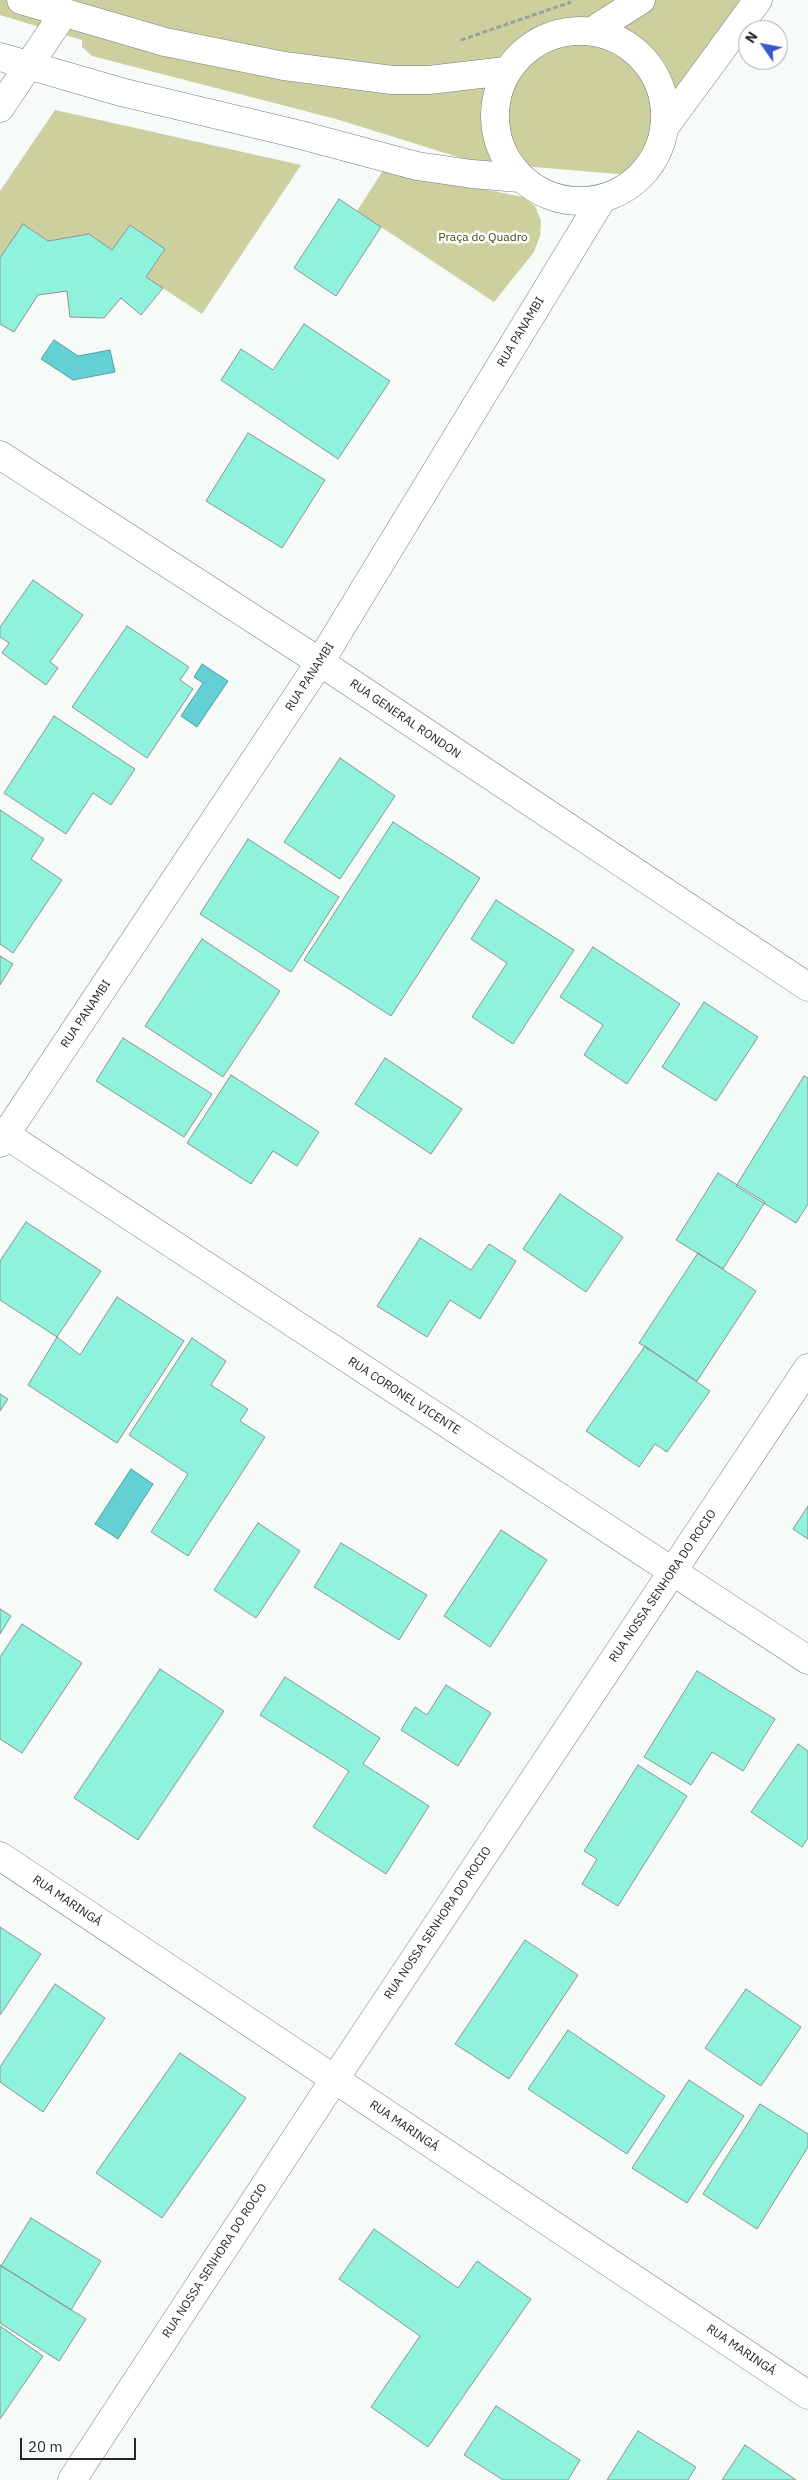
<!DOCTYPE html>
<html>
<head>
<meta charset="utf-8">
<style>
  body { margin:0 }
  #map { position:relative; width:808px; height:2480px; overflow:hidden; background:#f6fbf8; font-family:"IBM Plex Sans",sans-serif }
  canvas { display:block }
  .north { position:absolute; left:738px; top:20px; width:50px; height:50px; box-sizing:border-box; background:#fff; border:1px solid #a8a9a9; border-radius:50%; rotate:303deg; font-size:14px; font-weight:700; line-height:20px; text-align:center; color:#262827 }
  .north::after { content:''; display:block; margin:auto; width:18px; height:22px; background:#375bcc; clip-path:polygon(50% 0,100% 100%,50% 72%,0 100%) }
  .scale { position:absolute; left:20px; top:2438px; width:116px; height:22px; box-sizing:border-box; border:2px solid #262827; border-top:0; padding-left:6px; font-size:15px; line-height:18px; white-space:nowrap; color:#262827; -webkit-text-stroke:4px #fff; paint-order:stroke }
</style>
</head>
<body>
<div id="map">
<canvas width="808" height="2480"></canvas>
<div class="north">N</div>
<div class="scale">20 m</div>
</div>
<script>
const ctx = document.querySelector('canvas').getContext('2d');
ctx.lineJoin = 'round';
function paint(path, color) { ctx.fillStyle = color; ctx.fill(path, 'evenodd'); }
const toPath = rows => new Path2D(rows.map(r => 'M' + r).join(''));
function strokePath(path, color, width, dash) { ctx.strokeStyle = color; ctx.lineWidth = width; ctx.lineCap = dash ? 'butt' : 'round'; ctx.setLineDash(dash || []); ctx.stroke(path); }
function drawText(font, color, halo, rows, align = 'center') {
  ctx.font = font + ' "IBM Plex Sans",sans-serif'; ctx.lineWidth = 5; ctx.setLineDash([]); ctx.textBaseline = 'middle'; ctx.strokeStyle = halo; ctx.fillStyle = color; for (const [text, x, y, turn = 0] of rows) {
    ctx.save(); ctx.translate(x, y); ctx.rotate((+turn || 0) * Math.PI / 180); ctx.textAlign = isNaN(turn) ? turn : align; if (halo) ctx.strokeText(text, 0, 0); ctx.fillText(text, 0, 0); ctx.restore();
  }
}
paint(toPath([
  [0,0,740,0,641,176,474,162,336,119,92,56,82,47,82,40,0,15],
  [55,110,301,165,202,314,146,277,165,249,130,225,112,250,89,234,48,241,23,224,0,258,0,191],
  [384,169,523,197,535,206,541,221,540,236,534,252,494,302,357,211]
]), '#ccd09f');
const water = toPath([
  [54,340,78,356,110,350,115,372,73,380,41,359,54,340],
  [202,664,228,681,197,727,181,716,203,683,194,677,202,664],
  [131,1469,153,1484,118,1539,95,1524,131,1469]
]);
paint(water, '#64d0d5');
strokePath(water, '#519ea1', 1);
const building = toPath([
  [339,199,381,227,336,296,294,268,339,199],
  [23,224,48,241,89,234,112,250,130,225,165,249,146,277,163,288,141,315,121,298,104,318,70,317,67,291,38,295,14,332,0,324,0,258,23,224],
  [304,324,390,381,338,459,221,380,241,349,273,370,304,324],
  [248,433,325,480,282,548,206,501,248,433],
  [33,580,83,615,50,662,58,668,46,685,2,653,9,643,0,637,0,627,33,580],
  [127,626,189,667,180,680,193,689,147,758,72,707,127,626],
  [54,716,135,769,111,805,93,793,66,834,4,793,54,716],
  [340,758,395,796,340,879,284,842,340,758],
  [0,810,44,839,31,859,62,880,13,953,0,944,0,810],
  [393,822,480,878,391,1016,304,960,393,822],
  [248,839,339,897,291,972,200,914,248,839],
  [496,900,574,950,513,1044,472,1017,507,963,471,939,496,900],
  [202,939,280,991,223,1077,145,1026,202,939],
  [593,947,680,1004,627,1084,584,1055,603,1025,560,997,593,947],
  [0,956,13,964,0,985,0,956],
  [704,1002,758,1037,716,1101,662,1067,704,1002],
  [123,1038,212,1094,184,1137,96,1081,123,1038],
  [385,1058,462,1109,431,1154,355,1104,385,1058],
  [231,1075,319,1132,297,1166,273,1151,251,1184,187,1143,231,1075],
  [804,1076,808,1078,808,1204,796,1223,736,1186,804,1076],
  [718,1173,765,1202,723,1269,676,1240,718,1173],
  [560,1194,623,1237,586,1292,523,1249,560,1194],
  [26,1222,101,1271,57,1337,0,1300,0,1261,26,1222],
  [420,1238,471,1270,489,1244,516,1261,480,1319,450,1300,427,1337,377,1306,420,1238],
  [698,1253,756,1291,697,1381,639,1343,698,1253],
  [117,1297,184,1341,117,1443,28,1385,57,1337,80,1355,117,1297],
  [192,1338,226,1361,211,1385,248,1409,240,1421,265,1437,188,1556,151,1532,188,1474,129,1435,192,1338],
  [645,1346,710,1391,667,1452,655,1444,639,1467,586,1431,645,1346],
  [0,1394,8,1399,0,1411,0,1394],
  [808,1506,808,1539,793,1529,808,1506],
  [258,1523,300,1551,256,1618,214,1590,258,1523],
  [501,1530,547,1560,490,1647,444,1616,501,1530],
  [341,1543,427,1595,399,1640,314,1587,341,1543],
  [0,1609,11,1616,0,1634,0,1609],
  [22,1624,82,1663,22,1753,0,1739,0,1657,22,1624],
  [160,1669,224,1711,138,1840,74,1798,160,1669],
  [697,1671,775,1719,743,1771,712,1752,691,1785,644,1757,697,1671],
  [285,1677,380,1738,363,1764,429,1806,386,1874,313,1827,349,1771,260,1715,285,1677],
  [446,1685,491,1713,458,1766,401,1730,415,1707,427,1715,446,1685],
  [798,1744,808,1751,808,1838,802,1847,751,1812,798,1744],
  [638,1765,687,1796,618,1906,582,1884,597,1859,584,1851,638,1765],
  [0,1927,41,1954,0,2015,0,1927],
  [525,1940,578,1975,509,2079,455,2044,525,1940],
  [55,1984,105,2018,43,2112,0,2082,0,2067,55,1984],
  [746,1989,801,2027,761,2086,705,2048,746,1989],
  [568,2030,665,2096,627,2154,528,2089,568,2030],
  [180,2053,246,2098,162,2218,96,2173,180,2053],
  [689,2080,744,2116,687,2203,632,2168,689,2080],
  [760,2104,808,2134,808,2147,757,2229,703,2194,760,2104],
  [31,2218,101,2261,71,2310,1,2266,31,2218],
  [374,2229,458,2288,477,2261,531,2299,428,2447,371,2407,420,2336,339,2279,374,2229],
  [0,2265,86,2319,59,2361,0,2323,0,2265],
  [0,2326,43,2356,0,2419,0,2326],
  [496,2406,580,2460,568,2480,503,2480,464,2455,496,2406],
  [638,2431,696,2467,688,2480,607,2480,638,2431],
  [745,2445,796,2480,722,2480,745,2445]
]);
paint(building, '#8ff2dc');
strokePath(building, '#8d9391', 1);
const street = toPath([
  [0,108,64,13],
  [0,455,320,662,808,987],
  [0,1131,808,1660],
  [0,1143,320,662,602,199],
  [0,1856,808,2395],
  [72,2480,334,2080,808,1368]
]);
const secondary = toPath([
  [21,0,165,42,284,66,392,80,429,80,506,71],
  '495 116a85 85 0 1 1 170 0a85 85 0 1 1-170 0Z',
  [592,31,641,0],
  [0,57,121,92,297,134,417,166,472,174,519,178],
  [664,128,758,0]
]);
strokePath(street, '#787c79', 29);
strokePath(secondary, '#787c79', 29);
strokePath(toPath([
  [461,40,571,2]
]), '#9b9f9d', 3, [5, 2.5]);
strokePath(street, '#fff', 28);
strokePath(secondary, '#fff', 28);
drawText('12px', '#47490e', '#fff', [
  ["Praça do Quadro",483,238]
]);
drawText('12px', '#262827', '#fff', [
  ["RUA PANAMBI",521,332,-59],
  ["RUA PANAMBI",310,677,-57],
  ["RUA GENERAL RONDON",405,719,34],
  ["RUA PANAMBI",86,1014,-56],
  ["RUA CORONEL VICENTE",404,1396,33],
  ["RUA NOSSA SENHORA DO ROCIO",663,1586,-56],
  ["RUA MARINGÁ",67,1901,34],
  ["RUA NOSSA SENHORA DO ROCIO",438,1923,-56],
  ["RUA MARINGÁ",404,2126,34],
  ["RUA NOSSA SENHORA DO ROCIO",215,2261,-57],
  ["RUA MARINGÁ",741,2350,34]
]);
</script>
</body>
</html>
